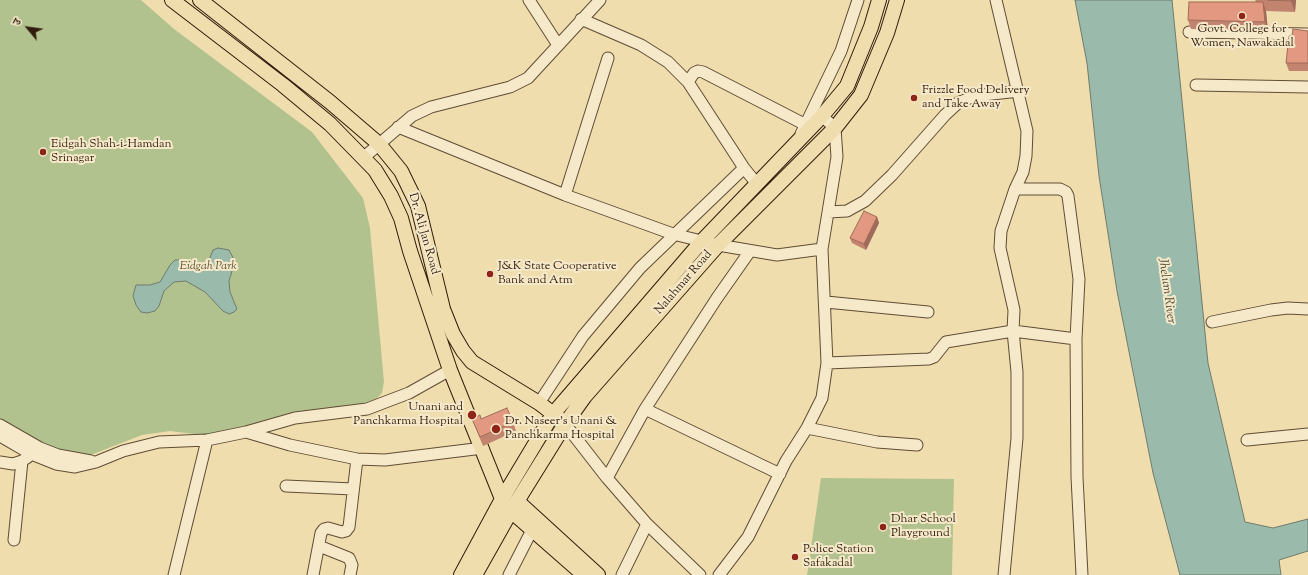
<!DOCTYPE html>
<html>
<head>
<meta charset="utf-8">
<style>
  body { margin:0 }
  #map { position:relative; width:1308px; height:575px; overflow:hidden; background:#efddae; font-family:"Sorts Mill Goudy","Noto Serif Devanagari",serif }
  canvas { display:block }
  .north { position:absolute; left:8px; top:8px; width:40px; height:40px; -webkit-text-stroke:3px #f5e9ca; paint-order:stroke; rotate:299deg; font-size:11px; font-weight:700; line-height:16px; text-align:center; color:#311c0b }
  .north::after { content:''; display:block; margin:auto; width:14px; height:18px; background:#311c0b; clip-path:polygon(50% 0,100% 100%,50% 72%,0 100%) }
</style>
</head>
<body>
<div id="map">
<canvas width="1308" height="575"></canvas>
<div class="north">उ</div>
</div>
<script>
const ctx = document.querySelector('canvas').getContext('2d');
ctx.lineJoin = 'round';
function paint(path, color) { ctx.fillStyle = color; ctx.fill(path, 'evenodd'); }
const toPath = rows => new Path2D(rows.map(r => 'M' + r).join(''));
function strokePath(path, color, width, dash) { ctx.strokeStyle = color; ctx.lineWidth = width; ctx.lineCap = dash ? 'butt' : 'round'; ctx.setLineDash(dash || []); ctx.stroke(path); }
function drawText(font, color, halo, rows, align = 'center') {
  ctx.font = font + ' "Sorts Mill Goudy",serif'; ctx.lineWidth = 4; ctx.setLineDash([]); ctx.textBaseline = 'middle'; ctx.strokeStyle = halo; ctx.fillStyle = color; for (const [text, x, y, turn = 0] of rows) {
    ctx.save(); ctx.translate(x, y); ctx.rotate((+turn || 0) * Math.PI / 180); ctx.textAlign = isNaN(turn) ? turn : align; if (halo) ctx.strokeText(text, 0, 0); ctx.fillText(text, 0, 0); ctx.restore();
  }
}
paint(toPath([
  [0,0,141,0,174,29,312,132,363,198,370,228,384,382,382,393,377,398,368,402,295,415,211,436,170,431,142,435,88,456,55,450,0,420],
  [821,478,954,479,952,575,807,575]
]), '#b2c28f');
const water = toPath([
  [1075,0,1172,0,1208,363,1245,522,1273,528,1308,519,1308,551,1279,560,1281,575,1180,575,1153,473,1117,291,1099,176,1087,63,1075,0],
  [218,248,229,250,235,261,229,281,230,292,237,309,234,312,229,314,223,311,205,292,186,281,174,282,164,291,159,306,155,311,147,313,141,312,136,305,133,296,136,285,150,285,160,282,170,265,175,260,186,260,201,267,207,265,213,250,218,248]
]);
paint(water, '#9abbac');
strokePath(water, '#707b6c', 1);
const minor = toPath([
  [529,0,558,45],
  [996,0,1027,131,1026,156,1023,172,1015,189,1060,189,1066,192,1068,196,1079,279,1076,339,1077,477,1082,575],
  [581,19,641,45,668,62,688,82,744,168,757,184],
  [1189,32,1308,34],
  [688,82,694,73,698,71,703,72,806,125],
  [1196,85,1308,87],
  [398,127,565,195,673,234,718,245,777,255,822,249],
  [801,134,841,51,858,0],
  [363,158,412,116,431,107,510,87,528,78,600,0],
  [565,195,608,58],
  [828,212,847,211,865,201,892,175,945,115,958,103,974,96,1019,91],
  [826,302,928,312],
  [1212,322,1271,310,1288,308,1308,309],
  [827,363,929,359,934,357,946,342,1013,331,1076,339],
  [539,403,583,336,640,268,744,168],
  [645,409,780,474],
  [565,424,607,478,647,524,700,575],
  [0,425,40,448,58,455,91,461],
  [807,428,877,442,917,445],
  [246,432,290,445,357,459,385,460,483,448],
  [0,436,31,454,56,464,75,467,96,462,123,451,159,442,207,440,246,432,295,418,367,409,409,393,450,370],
  [1247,440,1308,434],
  [0,462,13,464,22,461,28,457],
  [607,478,645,409,717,298,750,251],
  [286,486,353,489],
  [14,540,22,461],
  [319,546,349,558,352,565,350,575],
  [174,575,207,440],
  [313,575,321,533,324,529,328,528,342,532,346,531,349,527,357,459],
  [509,575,532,530],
  [622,575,647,524],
  [719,575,748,537,786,461,807,428,822,398,827,363,822,249,837,157,835,128,822,116],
  [1004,575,1017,438,1017,372,1013,331,1014,310,1000,248,1001,231,1015,189]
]);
const major = toPath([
  [172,0,283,85,330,124,375,170,391,196,401,218,410,251,450,370,502,499],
  [200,0,330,102,379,144,401,171,418,206,443,309,453,334,463,351,472,362,539,403,560,419],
  [517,501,598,575],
  [511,511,584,575],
  [461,575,502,499,553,414,702,241,822,116,847,86,871,27,879,0],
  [475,575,511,511,565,424,585,396,718,245,835,128,861,95,887,33,897,0]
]);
strokePath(minor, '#604c34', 13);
strokePath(major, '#311c0b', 16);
strokePath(minor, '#f5e9ca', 11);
strokePath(major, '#efddae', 14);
paint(toPath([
  [1255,0,1296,0,1295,12,1266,11,1268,31,1191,29,1188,20,1256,2],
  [1308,31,1308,71,1289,71,1286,63,1292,36],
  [877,217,879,223,866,250,852,243,850,238],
  [472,419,481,419,513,422,516,431,483,446]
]), '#c3846f');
paint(toPath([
  [1291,0,1296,0,1295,12,1291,1],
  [1263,2,1266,11,1268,31,1265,22],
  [877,217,879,223,866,250,864,244]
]), '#9f6b5a');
const building = toPath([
  [1268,0,1291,0,1291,1,1268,0],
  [1189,2,1263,2,1265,22,1188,20,1189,2],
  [1293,29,1308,31,1308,63,1286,63,1289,36,1292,36,1293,29],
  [864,211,877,217,864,244,850,238,864,211],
  [507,408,513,422,480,437,472,419,480,415,481,419,507,408]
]);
paint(building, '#e39981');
strokePath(building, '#9f6b5a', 1);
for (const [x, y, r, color] of [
  [1242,16,4,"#8f2418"],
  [914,98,4,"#8f2418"],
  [43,152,4,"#8f2418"],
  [490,274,4,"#8f2418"],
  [472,415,5,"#8f2418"],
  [496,429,5,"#8f2418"],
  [883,527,4,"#8f2418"],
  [795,557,4,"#8f2418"]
]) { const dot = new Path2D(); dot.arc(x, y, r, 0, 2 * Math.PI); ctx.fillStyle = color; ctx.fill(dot); strokePath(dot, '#f5e9ca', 1.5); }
drawText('12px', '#311c0b', '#f5e9ca', [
  ["Govt. College for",1242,30,"center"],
  ["Women, Nawakadal",1242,44,"center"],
  ["Frizzle Food Delivery",922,91],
  ["and Take Away",922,105],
  ["Eidgah Shah-i-Hamdan",51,145],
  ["Srinagar",51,159],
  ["J&K State Cooperative",498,267],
  ["Bank and Atm",498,281],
  ["Unani and",463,408,"right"],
  ["Panchkarma Hospital",463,422,"right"],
  ["Dr. Naseer's Unani &",505,422],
  ["Panchkarma Hospital",505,436],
  ["Dhar School",891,520],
  ["Playground",891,534],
  ["Police Station",803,550],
  ["Safakadal",803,564]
], 'left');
drawText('12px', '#311c0b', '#f5e9ca', [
  ["Dr. Ali Jan Road",423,234,74],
  ["Nalahmar Road",684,283,-49]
]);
drawText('italic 12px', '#584e33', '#f5e9ca', [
  ["Eidgah Park",208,267]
]);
drawText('italic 13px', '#504c3b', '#f5e9ca', [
  ["Jhelum River",1166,291,82]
]);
</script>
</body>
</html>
